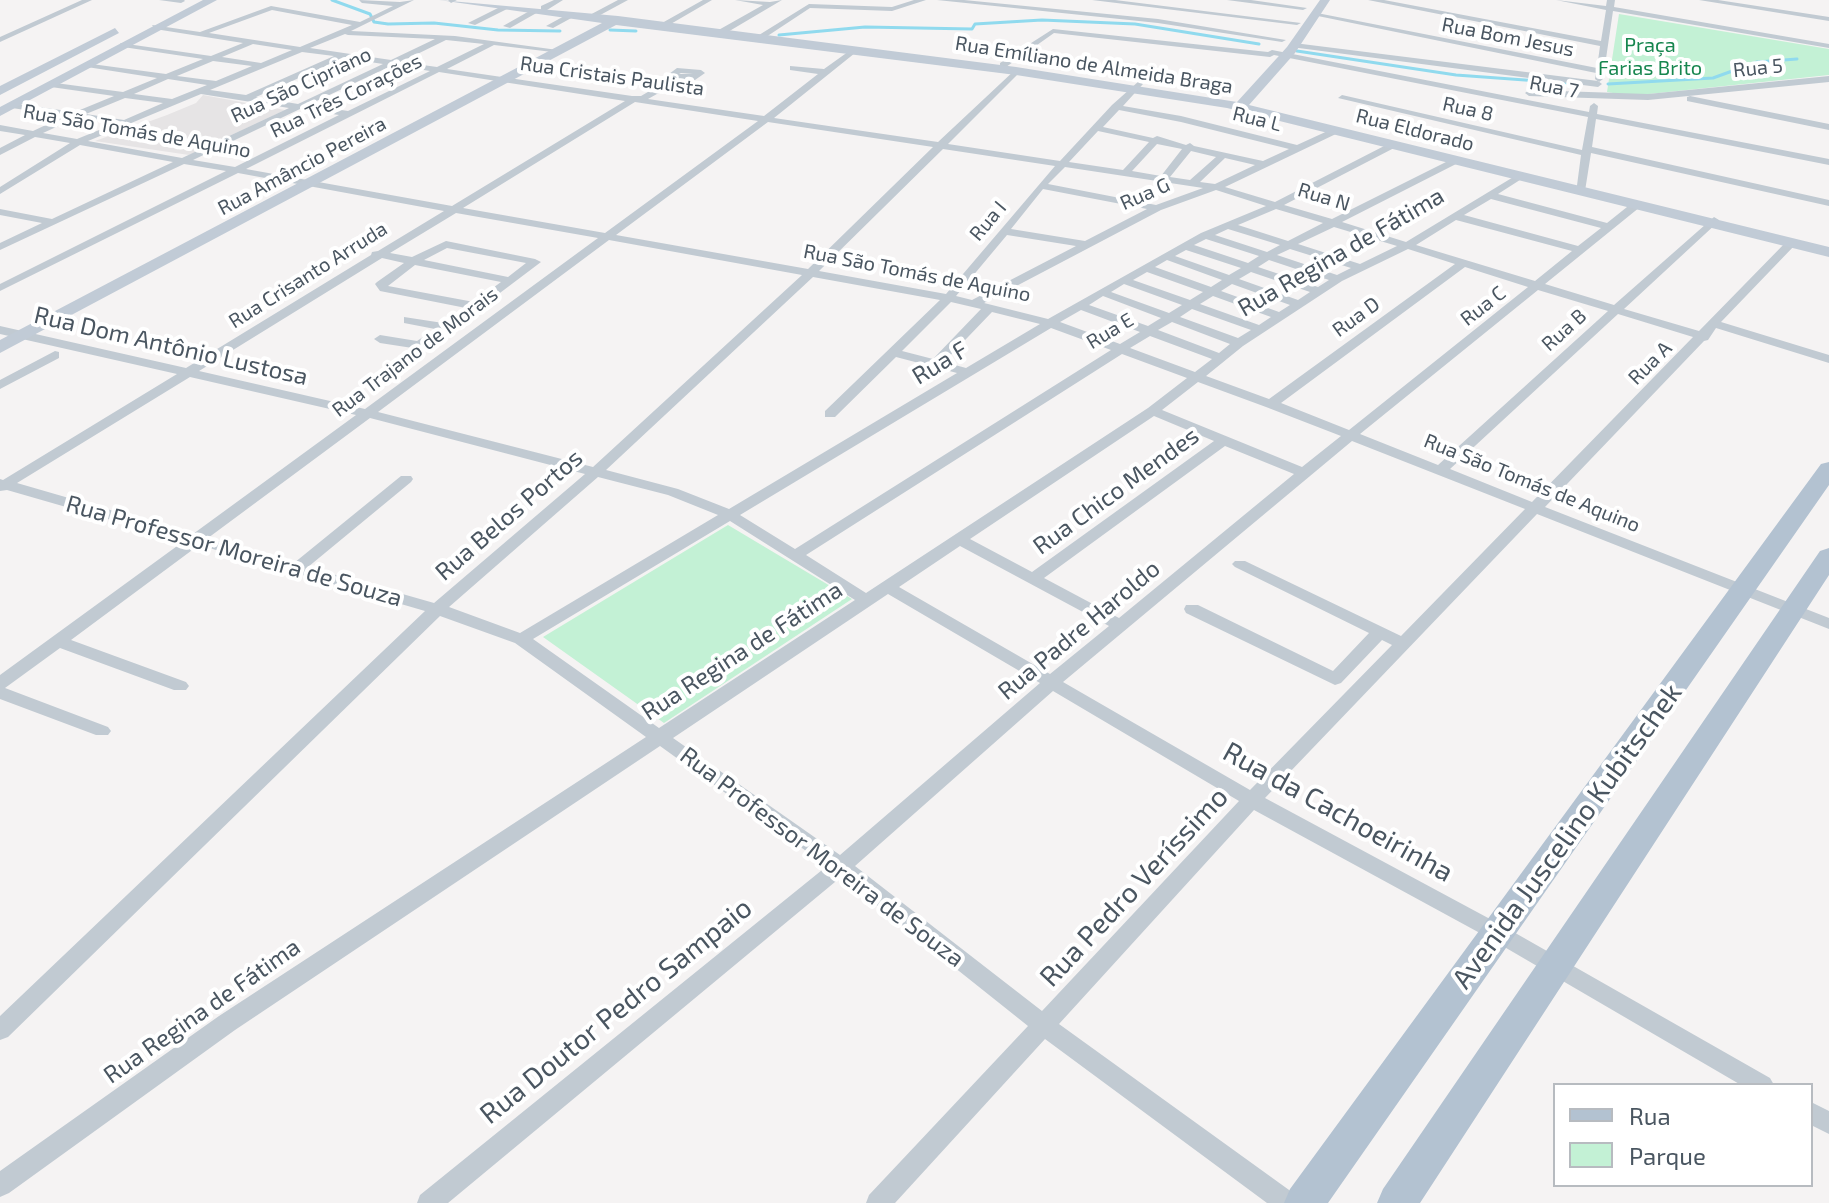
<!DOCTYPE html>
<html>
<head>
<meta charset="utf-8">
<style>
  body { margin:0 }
  #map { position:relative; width:1829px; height:1203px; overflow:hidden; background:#f5f3f3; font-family:"Exo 2",sans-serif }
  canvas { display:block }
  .legend { position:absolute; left:1553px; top:1083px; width:260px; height:104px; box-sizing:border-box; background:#fff; border:2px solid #b7bbc0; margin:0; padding:10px 14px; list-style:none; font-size:24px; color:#4a5661 }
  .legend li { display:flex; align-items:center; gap:16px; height:40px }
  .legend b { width:40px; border:2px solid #b7bbc0 }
</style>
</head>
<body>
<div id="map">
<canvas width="1829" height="1203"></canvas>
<ul class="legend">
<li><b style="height:10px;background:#b3c2d1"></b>Rua</li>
<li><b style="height:22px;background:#c3f1d5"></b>Parque</li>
</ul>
</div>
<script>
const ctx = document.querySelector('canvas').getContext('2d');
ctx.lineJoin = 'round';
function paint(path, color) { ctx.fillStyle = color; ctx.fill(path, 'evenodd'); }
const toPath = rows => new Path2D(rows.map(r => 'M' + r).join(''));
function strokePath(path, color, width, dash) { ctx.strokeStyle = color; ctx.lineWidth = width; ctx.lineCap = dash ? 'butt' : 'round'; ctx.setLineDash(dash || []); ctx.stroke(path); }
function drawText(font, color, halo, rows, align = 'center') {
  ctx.font = font + ' "Exo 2",sans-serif'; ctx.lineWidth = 8; ctx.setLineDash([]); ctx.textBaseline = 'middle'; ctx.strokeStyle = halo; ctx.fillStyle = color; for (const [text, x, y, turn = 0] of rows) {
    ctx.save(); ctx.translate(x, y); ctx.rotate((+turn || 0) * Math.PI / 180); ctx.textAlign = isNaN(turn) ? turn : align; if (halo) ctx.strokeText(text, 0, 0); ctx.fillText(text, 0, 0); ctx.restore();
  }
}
paint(toPath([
  [203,95,285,110,189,155,95,141,167,115,196,103]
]), '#e6e4e5');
paint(toPath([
  [1619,14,1829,49,1829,75,1630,96,1607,92],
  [728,525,852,599,664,723,543,637]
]), '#c3f1d5');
strokePath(toPath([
  [332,0,370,14,374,22,388,24,434,23,498,30,560,31],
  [610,30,636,31],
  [779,35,865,27,972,29,975,24,1042,20,1135,24,1259,44],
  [1297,51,1456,75,1580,84],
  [1608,84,1713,78,1757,62,1797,59]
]), '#90daee', 3);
paint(toPath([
  [82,0,92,0,0,42,0,37,82,0],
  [159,0,184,0,185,1,181,3,159,0],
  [359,0,400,2,414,0,351,31,455,36,565,51,561,53,494,45,447,69,632,96,641,96,672,78,669,74,677,68,701,70,705,73,695,80,680,81,648,99,764,116,818,74,790,70,790,66,824,69,852,49,855,53,774,118,938,142,1016,69,1020,71,1019,73,948,144,1060,161,1112,105,1139,81,1143,84,1123,106,1181,116,1297,145,1332,129,1338,129,1338,133,1225,187,1275,202,1390,143,1396,143,1396,147,1284,205,1332,219,1452,159,1458,159,1458,163,1342,222,1406,242,1520,173,1523,174,1523,178,1498,194,1607,223,1632,203,1640,203,1640,207,1545,284,1614,305,1714,217,1719,220,1718,222,1624,309,1699,331,1787,241,1795,241,1795,245,1721,322,1829,355,1829,363,1716,328,1708,340,1704,341,1545,507,1829,618,1829,629,1537,514,1265,798,1503,926,1770,1078,1774,1085,1741,1085,1489,938,1254,810,1059,1024,1296,1195,1299,1203,1267,1203,1045,1039,895,1203,866,1203,869,1195,1028,1026,841,877,448,1203,417,1203,420,1195,827,866,660,746,235,1030,9,1193,0,1197,0,1171,219,1016,646,737,515,643,440,616,8,1037,0,1040,0,1016,425,611,199,545,71,640,186,682,189,686,186,690,174,690,60,648,5,688,108,727,111,731,108,735,96,735,0,699,0,675,184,541,7,490,0,491,0,479,3,480,177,374,0,334,0,326,186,368,371,255,372,252,378,251,444,211,238,173,0,291,0,284,226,171,184,164,0,250,0,243,42,223,0,215,0,209,52,219,173,162,80,145,0,194,0,187,70,143,35,137,0,155,0,148,25,135,0,131,0,125,33,131,65,116,12,108,9,107,9,103,75,112,114,96,51,87,48,86,48,82,123,92,157,78,87,67,84,63,166,74,203,59,123,47,120,43,211,56,243,43,155,29,152,25,200,32,271,6,360,22,393,6,362,3,359,0],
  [272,10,352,25,300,47,209,33,272,10],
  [345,34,348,35,435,39,391,60,310,48,345,34],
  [446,40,484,44,437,67,401,62,446,40],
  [253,44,292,50,261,63,222,57,253,44],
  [302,52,334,56,246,95,210,90,302,52],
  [344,58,383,64,298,104,256,97,344,58],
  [213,61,252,66,216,81,177,76,213,61],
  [393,65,430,71,348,111,308,105,393,65],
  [439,72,625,101,452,206,246,169,439,72],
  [681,73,693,74,679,74,681,73],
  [168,79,207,85,172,99,134,94,168,79],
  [201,94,289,108,182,158,88,141,201,94],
  [125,98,163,103,124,120,86,114,125,98],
  [635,102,758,121,605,233,463,208,635,102],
  [300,109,339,115,235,167,193,160,300,109],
  [1119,110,1181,122,1289,149,1263,161,1194,146,1190,143,1186,145,1157,136,1153,138,1103,127,1119,110],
  [76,118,114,124,77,139,43,133,76,118],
  [768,122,933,147,808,269,616,235,768,122],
  [1098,131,1149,142,1123,170,1069,162,1098,131],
  [1157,144,1182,149,1161,176,1132,171,1157,144],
  [943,149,1055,166,946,294,819,271,943,149],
  [1191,151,1216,157,1190,180,1170,177,1191,151],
  [1225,158,1255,165,1215,184,1200,182,1225,158],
  [1065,167,1203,188,1156,205,1048,184,1065,167],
  [1043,189,1147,209,1085,241,1011,229,1043,189],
  [1216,190,1266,206,1201,233,1048,319,984,303,1161,210,1216,190],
  [1491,199,1601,228,1578,246,1464,215,1491,199],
  [1276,209,1323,223,1288,241,1238,225,1276,209],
  [456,213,598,238,365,409,199,371,382,258,404,263,377,282,375,284,380,291,466,308,443,323,404,317,404,323,435,329,417,341,380,335,374,339,380,343,419,349,480,308,541,262,535,259,446,241,412,257,390,253,456,213],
  [1456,220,1572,251,1535,281,1416,245,1456,220],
  [1334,227,1397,246,1360,264,1298,244,1334,227],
  [1228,229,1280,245,1267,252,1215,235,1228,229],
  [1007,235,1076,246,972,300,956,296,1007,235],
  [1206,239,1259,256,1248,263,1194,245,1206,239],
  [609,240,802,275,593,467,378,412,609,240],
  [447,248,526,263,508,277,424,260,447,248],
  [1290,249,1351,268,1337,275,1277,255,1290,249],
  [1408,249,1455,264,1269,399,1206,376,1243,346,1342,281,1408,249],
  [1186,250,1241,268,1229,275,1175,256,1186,250],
  [1167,260,1222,280,1211,287,1155,267,1167,260],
  [1269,260,1329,280,1318,287,1258,267,1269,260],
  [415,265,501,282,474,302,388,286,415,265],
  [1465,267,1528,287,1349,430,1281,403,1465,267],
  [1147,272,1203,292,1190,300,1133,280,1147,272],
  [1251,272,1310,292,1298,300,1239,279,1251,272],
  [813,277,940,300,825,411,825,417,835,417,896,357,957,373,729,509,678,489,606,470,813,277],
  [1124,284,1182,305,1169,313,1111,292,1124,284],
  [1232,284,1290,305,1279,312,1221,291,1232,284],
  [1538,290,1608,311,1438,465,1360,434,1538,290],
  [1103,296,1161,318,1148,326,1089,305,1103,296],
  [1213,296,1271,317,1259,325,1200,304,1213,296],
  [951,302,981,309,933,359,902,351,951,302],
  [1192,309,1251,330,1238,338,1180,317,1192,309],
  [1081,310,1140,332,1120,344,1060,322,1081,310],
  [992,312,1040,324,966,368,944,362,992,312],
  [1618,314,1693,337,1532,502,1450,469,1618,314],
  [1172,322,1230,344,1219,353,1158,330,1172,322],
  [1051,328,1111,350,795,549,740,515,1051,328],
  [1150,336,1212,359,1195,372,1130,348,1150,336],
  [1122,354,1187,378,1148,408,866,593,806,555,1122,354],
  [190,377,356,415,193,534,17,483,190,377],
  [1198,382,1266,407,1341,436,1302,467,1162,410,1198,382],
  [1154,416,1214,441,1032,572,970,539,1154,416],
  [370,418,585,474,434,603,308,567,411,482,413,479,411,476,401,476,294,563,208,538,370,418],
  [1352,441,1525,509,1401,636,1245,561,1235,561,1232,564,1235,567,1369,633,1333,671,1198,605,1186,605,1184,609,1186,613,1335,685,1341,683,1382,640,1392,645,1250,790,1063,682,1352,441],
  [1225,446,1294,474,1119,618,1044,578,1225,446],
  [598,477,668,495,718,515,520,633,449,607,598,477],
  [730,521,855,600,659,728,533,639,730,521],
  [960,546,1109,626,1050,674,899,587,960,546],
  [888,594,1040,683,840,855,673,738,888,594],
  [1053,691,1239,801,1042,1011,855,866,1053,691],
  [448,0,457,0,451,3,448,0],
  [554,0,563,0,547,10,541,10,541,6,554,0],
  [618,0,628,0,591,20,584,18,618,0],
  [703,0,712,0,669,25,662,23,703,0],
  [735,0,770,2,782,0,721,36,715,36,715,32,763,5,735,0],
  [914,0,926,0,892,11,810,8,766,37,759,35,809,4,892,7,914,0],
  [937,0,964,0,1158,19,1286,40,1282,42,1158,23,937,0],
  [1092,0,1115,0,1301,23,1297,25,1092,0],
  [1227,0,1251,0,1307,8,1303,10,1227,0],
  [1368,0,1384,0,1601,41,1606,10,1556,0,1606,6,1607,0,1615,0,1614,7,1829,44,1829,48,1613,11,1603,79,1599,82,1595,79,1596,73,1313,15,1317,13,1597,68,1600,46,1368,0],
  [1699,0,1718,0,1829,17,1829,21,1699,0],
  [502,6,509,8,475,25,468,23,502,6],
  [533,9,540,11,510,28,503,26,533,9],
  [568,14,575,16,553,28,546,26,568,14],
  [1053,29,1268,52,1272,50,1589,112,1590,106,1594,103,1598,106,1597,114,1829,159,1829,165,1596,119,1592,147,1829,200,1829,206,1591,153,1585,191,1576,193,1581,155,1338,98,1342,95,1582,150,1588,117,1274,55,1270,57,1054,33,1006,67,1000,67,1000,63,1053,29],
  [1294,43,1598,81,1602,84,1598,87,1291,47,1294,43],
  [1829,76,1829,82,1648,100,1529,96,1525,93,1529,90,1648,94,1829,76],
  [1690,96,1829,124,1829,130,1687,101,1687,97,1690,96],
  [55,351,59,352,59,358,0,389,0,380,55,351],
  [1811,1102,1829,1111,1829,1134,1811,1125,1811,1102]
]), '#c1cad2');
paint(toPath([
  [203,0,217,0,0,116,0,107,203,0],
  [439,0,618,16,1016,67,1237,102,1287,47,1320,0,1330,0,1295,53,1249,105,1829,247,1829,257,1227,108,1016,75,616,25,0,353,0,340,602,23,439,0],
  [115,28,119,33,0,95,0,86,115,28]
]), '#c1cbd6');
paint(toPath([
  [1829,462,1829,485,1328,1203,1284,1203,1290,1189,1821,464,1829,462],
  [1829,548,1829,575,1420,1203,1377,1203,1383,1189,1820,551,1829,548]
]), '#b3c2d1');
drawText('20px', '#4a5661', '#fff', [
  ["Rua Bom Jesus",1508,37,11],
  ["Rua Emíliano de Almeida Braga",1094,65,9],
  ["Rua 5",1758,68,-6],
  ["Rua Cristais Paulista",612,76,8],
  ["Rua São Cipriano",301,85,-25],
  ["Rua 7",1554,87,11],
  ["Rua Três Corações",346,96,-26],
  ["Rua 8",1468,109,13],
  ["Rua L",1257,119,14],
  ["Rua Eldorado",1415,130,14],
  ["Rua São Tomás de Aquino",137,131,10],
  ["Rua Amâncio Pereira",302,166,-28],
  ["Rua G",1145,194,-24],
  ["Rua N",1324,197,17],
  ["Rua I",988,221,-50],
  ["Rua São Tomás de Aquino",917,273,11],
  ["Rua Crisanto Arruda",308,275,-32],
  ["Rua C",1483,306,-38],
  ["Rua D",1356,317,-36],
  ["Rua B",1564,330,-42],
  ["Rua E",1110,331,-31],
  ["Rua Trajano de Morais",415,352,-37],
  ["Rua A",1650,363,-45],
  ["Rua São Tomás de Aquino",1532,483,22]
]);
drawText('20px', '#17864f', '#fff', [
  ["Praça",1650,45],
  ["Farias Brito",1650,68]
]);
drawText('24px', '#4a5661', '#fff', [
  ["Rua Regina de Fátima",1341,252,-30],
  ["Rua Dom Antônio Lustosa",171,346,13],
  ["Rua F",940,363,-31],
  ["Rua Chico Mendes",1116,491,-36],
  ["Rua Belos Portos",509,515,-41],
  ["Rua Professor Moreira de Souza",234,551,16],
  ["Rua Padre Haroldo",1079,630,-40],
  ["Rua Regina de Fátima",742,651,-33],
  ["Rua Professor Moreira de Souza",822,857,37],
  ["Rua Regina de Fátima",202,1011,-35]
]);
drawText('28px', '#4a5661', '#fff', [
  ["Rua da Cachoeirinha",1338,812,29],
  ["Avenida Juscelino Kubitschek",1567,836,-54],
  ["Rua Pedro Veríssimo",1134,887,-47],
  ["Rua Doutor Pedro Sampaio",616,1011,-39]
]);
</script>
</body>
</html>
